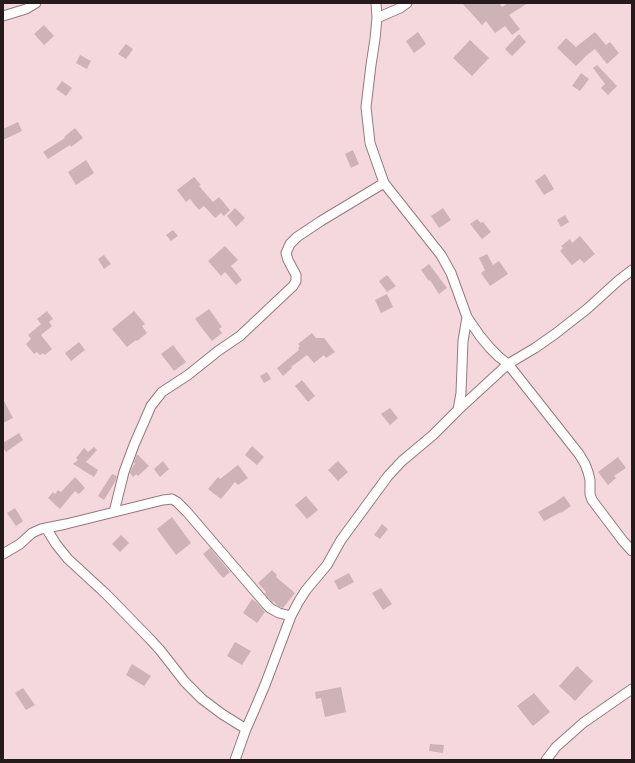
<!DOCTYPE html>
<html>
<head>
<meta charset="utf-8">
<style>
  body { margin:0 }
  #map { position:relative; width:635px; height:763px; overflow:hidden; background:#f5d8de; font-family:Barlow,sans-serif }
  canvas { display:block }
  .frame { position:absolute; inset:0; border:4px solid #251b1d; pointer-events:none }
</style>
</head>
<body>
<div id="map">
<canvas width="635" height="763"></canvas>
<div class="frame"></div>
</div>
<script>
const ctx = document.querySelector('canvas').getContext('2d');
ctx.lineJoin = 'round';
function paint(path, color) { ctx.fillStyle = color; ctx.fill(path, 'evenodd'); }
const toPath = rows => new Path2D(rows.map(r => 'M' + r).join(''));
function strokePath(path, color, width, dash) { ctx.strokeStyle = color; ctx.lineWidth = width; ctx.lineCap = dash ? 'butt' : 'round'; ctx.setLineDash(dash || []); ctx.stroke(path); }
paint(toPath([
  [462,3,499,3,502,7,508,3,528,3,509,15,520,29,512,35,505,26,495,33,486,21,482,25],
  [44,25,54,36,44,45,34,34],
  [418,32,426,44,414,53,406,41],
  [595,32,606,45,610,42,619,53,607,64,595,49,587,55,576,66,557,48,566,38,576,47],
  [519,34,526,42,512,56,505,49],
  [470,40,489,58,472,76,453,58],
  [126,44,133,49,126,59,118,54],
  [80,55,91,61,87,69,76,63],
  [597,65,617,86,608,95,601,88,605,84,593,68],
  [581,73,589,79,580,91,572,86],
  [62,81,72,88,66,96,56,89],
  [18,122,22,131,3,140,3,129],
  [75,128,83,138,71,147,70,145,48,159,43,152,65,138,64,137],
  [353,150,359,164,351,168,345,154],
  [86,160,94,173,76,185,68,172],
  [545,174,554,189,544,195,535,181],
  [194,177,201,185,199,186,213,202,219,197,230,210,224,216,221,213,215,218,204,206,199,210,190,199,186,202,177,190],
  [235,208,245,218,236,227,227,216],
  [443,208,451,220,439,228,431,216],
  [565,215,569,222,561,227,557,220],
  [477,219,481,223,483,222,491,232,482,239,470,224],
  [173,230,178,236,171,241,166,235],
  [580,236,595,254,584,263,580,259,572,265,560,251,563,248,561,246,570,239,572,243],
  [225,246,238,260,231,266,242,280,236,285,225,272,221,276,208,261],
  [487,254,493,265,499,261,508,274,490,286,481,273,485,270,479,258],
  [104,255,111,264,104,269,98,259],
  [429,264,447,288,439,294,430,280,429,281,421,270],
  [387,275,396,286,387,292,379,281],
  [387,294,393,307,381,313,375,300],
  [209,309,222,327,219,329,222,333,212,341,195,319],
  [47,311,53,319,49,322,52,326,41,335,52,349,45,355,43,353,40,355,37,352,34,354,26,344,31,339,28,335,41,324,37,319],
  [134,311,145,324,142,326,147,333,137,341,136,340,127,347,112,329],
  [312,333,316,338,324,338,335,352,326,358,324,355,314,363,307,355,291,367,292,368,283,376,277,368,299,350,298,348,300,346,298,344],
  [79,342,85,350,71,361,65,353],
  [173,345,186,362,174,371,161,354],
  [267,372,271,379,264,383,260,376],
  [302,380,315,396,308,402,295,386],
  [3,399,13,418,3,423],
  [390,408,398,418,390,425,381,414],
  [19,433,23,440,6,452,3,448,3,443],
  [252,446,264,457,257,465,245,455],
  [94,447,97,450,86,462,98,470,94,477,73,464,78,460,76,458,84,448,88,452],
  [137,454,149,466,138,476,136,474,133,477,130,473,133,466,135,464,134,462],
  [618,457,626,468,614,476,616,478,608,485,598,472],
  [163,461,169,469,160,477,154,469],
  [338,461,348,472,338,481,328,470],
  [238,465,248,478,238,485,235,482,221,499,208,489,218,477,220,479],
  [112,474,117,476,115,482,104,500,98,496],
  [75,477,85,488,79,494,75,491,60,509,48,498,53,492,55,494,58,490,61,492],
  [306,496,318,510,307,519,295,505],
  [564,496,571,506,561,513,561,512,544,521,538,512,554,503],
  [15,508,23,521,16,526,7,513],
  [172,517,191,543,176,555,157,529],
  [382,524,388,529,380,539,374,535],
  [121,535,129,543,120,552,112,544],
  [210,548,230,572,223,578,203,554],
  [272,570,277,575,276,577,295,593,283,608,278,606,273,601,272,602,265,594,266,592,258,583],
  [349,573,354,582,339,590,334,581],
  [381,588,392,604,383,610,372,593],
  [252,599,257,603,265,612,257,623,243,613],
  [235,642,251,651,242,665,227,656],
  [132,664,151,676,144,686,126,675],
  [577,666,593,681,575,701,559,686],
  [341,687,346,712,325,717,321,698,316,699,315,692],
  [23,688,35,705,26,710,15,693],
  [534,693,550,712,533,726,517,706],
  [430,744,444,745,443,753,429,751]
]), '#cdb2b7');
const minor = toPath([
  [376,3,377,18,375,39,371,65,366,107,370,143,384,183,441,255,451,273,467,317,480,336,490,348,499,357,508,364,579,454,585,464,588,472,590,480,590,494,592,500,623,541,632,551],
  [3,16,26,9,36,3],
  [377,18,400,8,407,3],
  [458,410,461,393,463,341,467,317],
  [114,512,124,472,134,445,151,406,162,392,188,375,218,351,240,336,293,286,296,281,296,275,288,260,286,253,290,244,297,237,321,221,384,183],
  [46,528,56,544,68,559,105,593,149,638,160,650,185,682,202,699,222,714,246,729],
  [3,554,20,544,32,533,41,529,66,524,163,500,172,499,177,502,187,512,266,604,270,608,279,613,291,616],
  [235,760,246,729,254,711,265,685,291,616,299,601,306,590,327,565,341,540,388,476,402,461,433,435,458,410,508,364,535,348,555,334,587,309,619,280,632,270],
  [546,760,556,747,583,723,632,689]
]);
strokePath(minor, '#947a7f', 11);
strokePath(minor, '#fff', 9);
</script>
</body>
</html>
